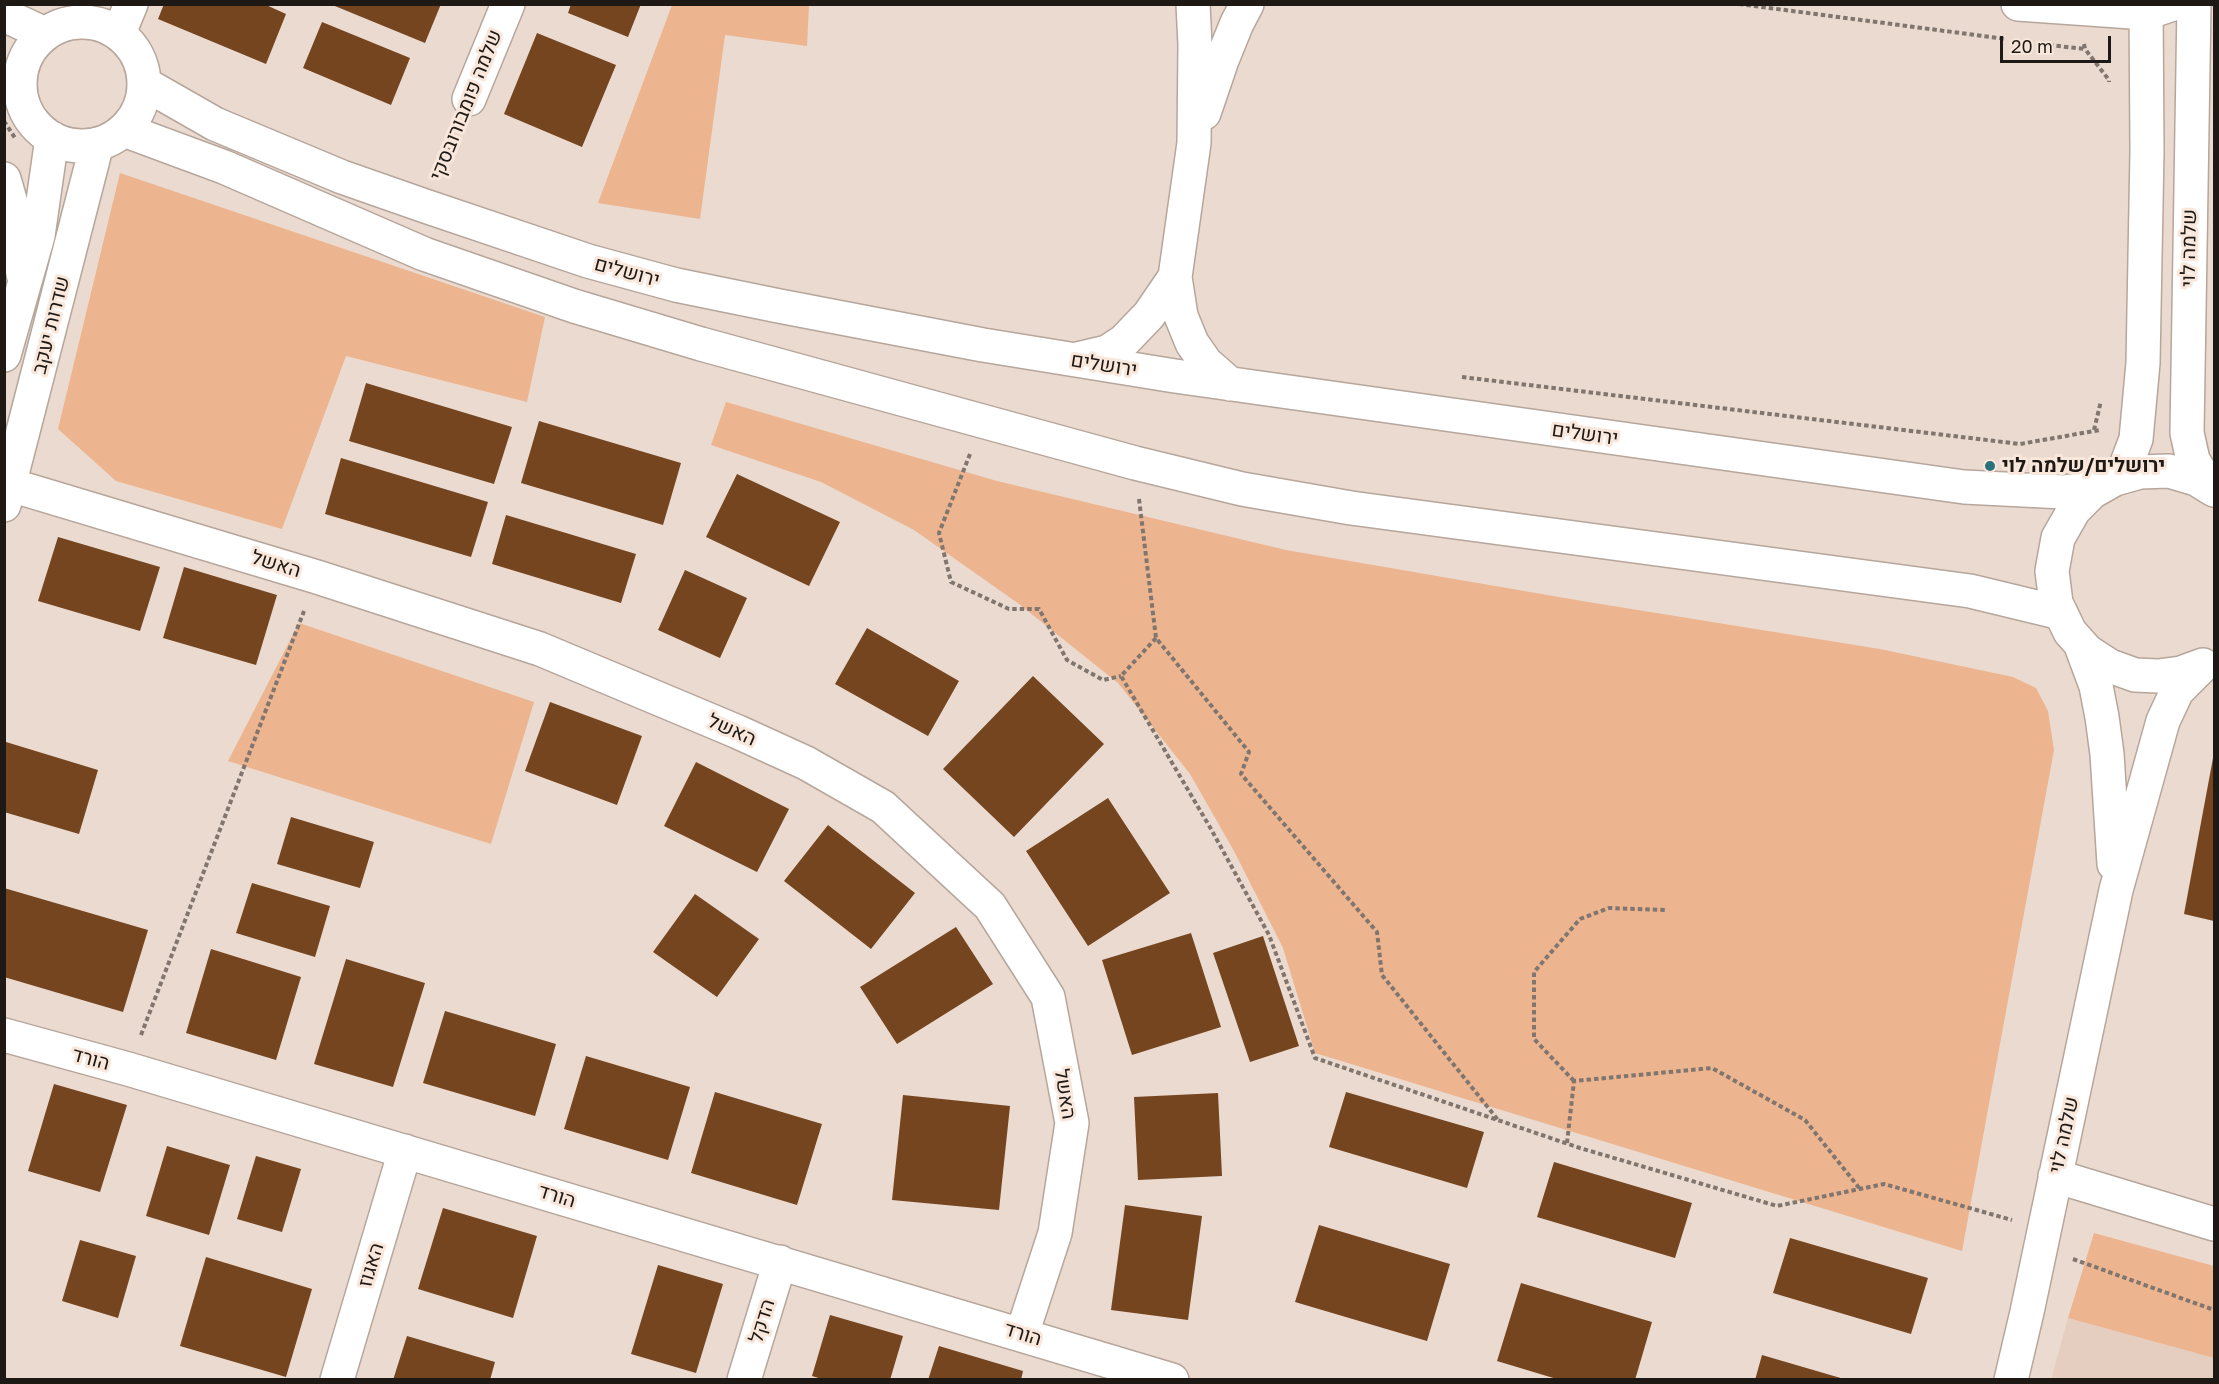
<!DOCTYPE html>
<html>
<head>
<meta charset="utf-8">
<style>
  body { margin:0 }
  #map { position:relative; width:2219px; height:1384px; overflow:hidden; background:#ebdacf; font-family:"Golos Text",sans-serif }
  canvas { display:block }
  .frame { position:absolute; inset:0; border:6px solid #1e1915; pointer-events:none }
  .scale { position:absolute; left:2000px; top:36px; width:111px; height:27px; box-sizing:border-box; border:3px solid #1e1915; border-top:0; padding-left:8px; font-size:18px; line-height:21px; white-space:nowrap; color:#1e1915; -webkit-text-stroke:4px #f9e7dc; paint-order:stroke }
</style>
</head>
<body>
<div id="map">
<canvas width="2219" height="1384"></canvas>
<div class="frame"></div>
<div class="scale">20 m</div>
</div>
<script>
const ctx = document.querySelector('canvas').getContext('2d');
ctx.lineJoin = 'round';
function paint(path, color) { ctx.fillStyle = color; ctx.fill(path, 'evenodd'); }
const toPath = rows => new Path2D(rows.map(r => 'M' + r).join(''));
function strokePath(path, color, width, dash) { ctx.strokeStyle = color; ctx.lineWidth = width; ctx.lineCap = dash ? 'butt' : 'round'; ctx.setLineDash(dash || []); ctx.stroke(path); }
function drawText(font, color, halo, rows, align = 'center') {
  ctx.font = font + ' "Golos Text",Heebo,sans-serif'; ctx.lineWidth = 6; ctx.setLineDash([]); ctx.textBaseline = 'middle'; ctx.strokeStyle = halo; ctx.fillStyle = color; for (const [text, x, y, turn = 0] of rows) {
    ctx.save(); ctx.translate(x, y); ctx.rotate((+turn || 0) * Math.PI / 180); ctx.textAlign = isNaN(turn) ? turn : align; if (halo) ctx.strokeText(text, 0, 0); ctx.fillText(text, 0, 0); ctx.restore();
  }
}
paint(toPath([
  [2068,1318,2214,1358,2214,1379,2051,1380]
]), '#e5cdbf');
paint(toPath([
  [672,5,809,5,807,46,725,35,700,219,598,203],
  [120,173,545,317,527,402,346,356,282,529,116,481,58,429],
  [726,402,997,481,1286,550,1588,602,1880,649,2013,677,2036,688,2048,711,2054,750,1962,1251,1315,1053,1283,948,1234,851,1190,774,1118,683,1019,604,914,530,821,482,711,445],
  [299,623,534,702,491,844,228,761],
  [2094,1233,2214,1266,2214,1358,2068,1318]
]), '#ecb58f');
paint(toPath([
  [164,4,264,4,286,14,266,64,158,19],
  [330,4,441,4,425,43],
  [571,4,641,4,628,37,568,13],
  [322,22,410,58,391,105,303,68],
  [537,33,616,65,582,147,504,114],
  [366,383,512,427,494,484,349,441],
  [539,421,681,463,663,525,521,483],
  [341,458,488,502,471,557,325,514],
  [737,474,840,522,809,586,706,537],
  [506,515,636,554,621,603,492,564],
  [58,537,160,567,140,631,38,601],
  [184,567,277,595,256,665,163,638],
  [685,570,747,598,720,658,658,630],
  [867,628,959,681,928,736,835,684],
  [1033,676,1104,744,1014,837,943,769],
  [550,702,642,736,617,805,525,771],
  [6,742,98,770,79,834,4,812],
  [2213,758,2214,759,2214,921,2184,914],
  [696,762,789,809,757,872,664,826],
  [1108,798,1170,893,1088,946,1026,851],
  [291,817,374,842,360,888,277,864],
  [828,825,915,893,871,949,784,881],
  [252,883,330,906,315,957,236,933],
  [4,888,148,930,123,1012,4,977],
  [695,894,759,939,717,997,653,952],
  [956,927,993,984,897,1044,860,987],
  [1191,933,1221,1027,1132,1055,1102,960],
  [1263,936,1299,1046,1250,1062,1213,953],
  [211,949,301,977,276,1060,186,1033],
  [346,959,425,983,393,1087,314,1064],
  [445,1011,556,1044,535,1116,423,1083],
  [586,1056,690,1087,668,1160,564,1129],
  [54,1084,127,1105,100,1192,28,1171],
  [715,1092,822,1124,797,1205,691,1173],
  [1346,1092,1484,1132,1467,1188,1329,1147],
  [1218,1093,1222,1176,1138,1180,1134,1097],
  [903,1095,1010,1106,999,1210,892,1200],
  [167,1146,230,1165,209,1235,146,1216],
  [256,1156,301,1169,282,1232,237,1219],
  [1554,1162,1692,1203,1675,1258,1537,1217],
  [1125,1205,1202,1216,1188,1320,1111,1310],
  [443,1208,537,1236,513,1318,418,1289],
  [1319,1225,1450,1264,1427,1341,1295,1302],
  [1790,1238,1928,1278,1911,1334,1773,1293],
  [80,1240,136,1256,118,1318,62,1301],
  [206,1257,312,1289,286,1377,180,1346],
  [658,1265,723,1284,696,1373,631,1354],
  [1521,1283,1652,1322,1635,1380,1560,1380,1497,1361],
  [830,1315,903,1336,890,1380,825,1380,812,1376],
  [407,1336,495,1362,490,1380,393,1380],
  [939,1346,1023,1371,1021,1380,928,1380],
  [1762,1355,1844,1379,1844,1380,1755,1380]
]), '#754520');
const minor = toPath([
  [1193,4,1195,45,1194,143,1175,277,1181,316,1192,343,1206,363,1230,384],
  [2018,4,2146,13,2173,4],
  [2194,4,2187,433,2193,460,2209,487],
  [4,15,45,34],
  '20 84a62 62 0 1 1 124 0a62 62 0 1 1-124 0Z',
  [119,33,131,4],
  [145,84,215,124,342,177,425,206,588,261,676,285,779,306,983,345,1175,376,1964,487,2063,492,2100,487],
  [469,99,508,4],
  [1204,113,1222,60,1237,23,1247,4],
  [124,130,224,167,424,254,574,306,701,344,1135,463,1242,489,1351,508,1970,591,2061,613],
  [4,179,13,210,23,274],
  [4,355,38,236,52,138],
  [1077,359,1107,352,1124,341,1149,315,1175,277],
  [2122,476,2136,439,2143,363,2147,151,2146,4],
  [4,483,317,577,540,649,738,732,806,763,883,807,990,906,1048,997,1072,1123,1055,1233,1022,1334],
  [4,505,97,144],
  [2080,643,2096,686,2102,717,2107,754,2114,864],
  [2203,665,2181,673,2158,676,2135,675,2110,666,2087,651,2070,632,2056,603,2052,571,2058,538,2074,510,2092,492,2115,479,2140,472,2169,471,2196,479,2214,490],
  [4,1035,128,1069,1172,1380],
  [2055,1176,2214,1224],
  [337,1380,405,1151],
  [744,1380,780,1262],
  [2011,1380,2027,1312,2116,890,2163,721,2177,691,2203,665]
]);
strokePath(minor, '#b6a69b', 36);
strokePath(toPath([
  [1739,4,2006,39],
  [2084,44,2085,49,2109,80,2109,82],
  [2049,45,2085,49],
  [4,121,15,138],
  [438,173,456,130],
  [1462,377,2020,444,2100,430],
  [2094,430,2101,401],
  [970,454,939,533,951,582,1009,609,1039,609,1067,660,1103,680,1121,676],
  [1139,499,1156,638,1249,752,1241,774,1377,932,1382,975,1498,1120],
  [1156,638,1121,676,1211,829,1269,935,1315,1058,1580,1148,1777,1206,1884,1184,2012,1220],
  [141,1035,304,611],
  [1574,1081,1534,1039,1534,972,1580,919,1609,908,1666,910],
  [1567,1143,1574,1081,1712,1068,1805,1120,1860,1189],
  [2073,1259,2214,1310]
]), '#81766f', 4, [4.5, 3]);
strokePath(minor, '#fff', 33);
for (const [x, y, r, color] of [
  [1990,466,6,"#29727b"]
]) { const dot = new Path2D(); dot.arc(x, y, r, 0, 2 * Math.PI); ctx.fillStyle = color; ctx.fill(dot); strokePath(dot, '#f9e7dc', 2); }
drawText('20px', '#1e1915', '#f9e7dc', [
  ["שלמה פומבורובסקי",466,105,-68],
  ["שלמה לוי",2189,248,-89],
  ["ירושלים",627,272,15],
  ["שדרות יעקב",51,325,-76],
  ["ירושלים",1104,365,9],
  ["ירושלים",1585,434,8],
  ["האשל",276,564,17],
  ["האשל",732,730,24],
  ["הורד",91,1059,15],
  ["האשל",1065,1094,81],
  ["שלמה לוי",2064,1135,-78],
  ["הורד",557,1196,17],
  ["האגוז",371,1265,-73],
  ["הדקל",762,1321,-73],
  ["הורד",1023,1334,17]
]);
drawText('bold 20px', '#1e1915', '#f9e7dc', [
  ["ירושלים/שלמה לוי",2002,466]
], 'left');
</script>
</body>
</html>
